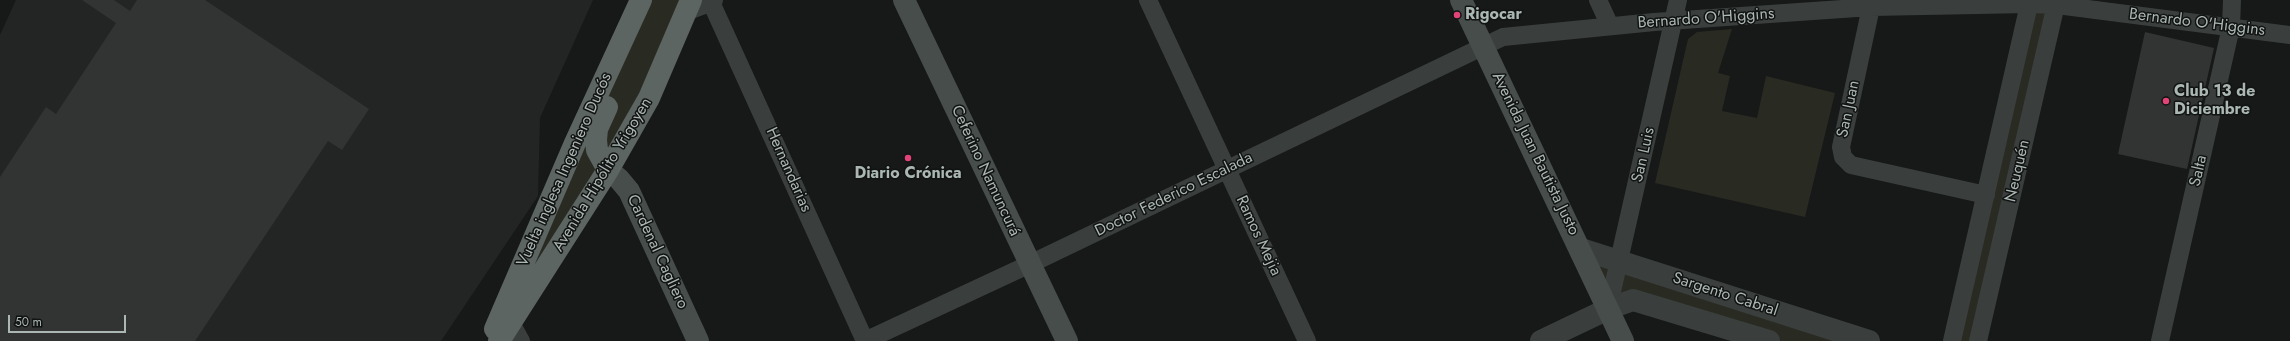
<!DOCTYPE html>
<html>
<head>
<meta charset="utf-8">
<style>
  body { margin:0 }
  #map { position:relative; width:2290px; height:341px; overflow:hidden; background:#171818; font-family:Jost,sans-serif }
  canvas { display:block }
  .scale { position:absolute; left:8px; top:315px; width:118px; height:18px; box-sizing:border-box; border:2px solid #aab7b3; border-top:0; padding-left:5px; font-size:12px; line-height:14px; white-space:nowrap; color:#aab7b3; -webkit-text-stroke:3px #121313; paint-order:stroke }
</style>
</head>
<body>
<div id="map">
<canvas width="2290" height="341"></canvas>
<div class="scale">50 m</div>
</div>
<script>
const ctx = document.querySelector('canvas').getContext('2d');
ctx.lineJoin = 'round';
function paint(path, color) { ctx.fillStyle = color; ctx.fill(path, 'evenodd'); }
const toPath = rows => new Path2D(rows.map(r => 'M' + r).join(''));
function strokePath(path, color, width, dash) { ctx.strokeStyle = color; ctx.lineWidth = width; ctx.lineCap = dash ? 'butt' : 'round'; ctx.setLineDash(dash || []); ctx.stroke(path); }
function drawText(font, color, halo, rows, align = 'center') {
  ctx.font = font + ' Jost,sans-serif'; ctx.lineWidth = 3; ctx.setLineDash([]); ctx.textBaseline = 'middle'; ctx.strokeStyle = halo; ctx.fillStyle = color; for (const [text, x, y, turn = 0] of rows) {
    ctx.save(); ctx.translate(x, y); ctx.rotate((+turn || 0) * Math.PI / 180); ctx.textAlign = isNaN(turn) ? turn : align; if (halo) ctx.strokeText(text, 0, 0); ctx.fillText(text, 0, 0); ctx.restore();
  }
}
paint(toPath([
  [16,0,593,0,540,118,538,196,441,341,0,341,0,35]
]), '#232525');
paint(toPath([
  [641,0,691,0,512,323,575,143],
  [2057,0,1978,341,1952,341,2030,4],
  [1732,29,1718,73,1730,76,1722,111,1757,118,1766,76,1835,93,1805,217,1655,183,1688,39,1697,32],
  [1581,249,1869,341,1769,341,1634,300,1608,309]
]), '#292b23');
paint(toPath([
  [82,0,114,0,130,11,137,0,205,0,369,109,342,150,328,141,195,341,0,341,0,177,46,107,56,114,116,23],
  [2145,32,2214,48,2187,169,2118,154]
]), '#323434');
strokePath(toPath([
  [710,0,865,341,1030,264,1503,37,1654,22,1871,7,2030,4,2057,5,2290,35],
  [1148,0,1307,341],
  [1598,0,1610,26],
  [1871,7,1841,147,1843,157,1851,165,1986,195],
  [1608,309,1678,0],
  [505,312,521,341],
  [1952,341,2030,0],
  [1978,341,2057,0],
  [2160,341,2231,27,2232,0]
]), '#3a3f3e', 18);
strokePath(toPath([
  [688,9,712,0],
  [1581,249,1869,341],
  [1541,341,1608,309,1633,300,1769,341]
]), '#3a3f3e', 22);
strokePath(toPath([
  [904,0,1067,341],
  [1461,0,1623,341],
  [608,170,619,179,629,191,698,341]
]), '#464d4b', 22);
strokePath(toPath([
  [607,107,597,129,596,140,597,150,608,170],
  [495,329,575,143,641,0],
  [499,341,608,170,649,98,691,0]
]), '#5c6562', 22);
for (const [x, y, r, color] of [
  [1457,15,4,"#e34477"],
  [2166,101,4,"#e34477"],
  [908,158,4,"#e34477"]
]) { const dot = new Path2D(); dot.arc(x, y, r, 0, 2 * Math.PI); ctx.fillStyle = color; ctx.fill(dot); strokePath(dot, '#121313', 1.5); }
drawText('bold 16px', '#aab7b3', '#121313', [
  ["Rigocar",1465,15],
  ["Club 13 de",2174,92],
  ["Diciembre",2174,110],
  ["Diario Crónica",908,174,"center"]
], 'left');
drawText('16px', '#aab7b3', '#121313', [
  ["Bernardo O'Higgins",1706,19,-4],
  ["Bernardo O'Higgins",2197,23,7],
  ["San Juan",1849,109,-78],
  ["Avenida Juan Bautista Justo",1535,154,64],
  ["San Luis",1644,155,-77],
  ["Vuelta inglesa Ingeniero Ducós",565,170,-66],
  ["Hernandarias",788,170,66],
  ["Ceferino Namuncurá",985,171,65],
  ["Neuquén",2018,171,-77],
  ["Salta",2199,171,-77],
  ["Avenida Hipólito Yrigoyen",603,175,-59],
  ["Doctor Federico Escalada",1174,195,-26],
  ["Ramos Mejia",1258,236,65],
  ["Cardenal Cagliero",657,252,65],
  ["Sargento Cabral",1725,295,18]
]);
</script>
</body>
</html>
